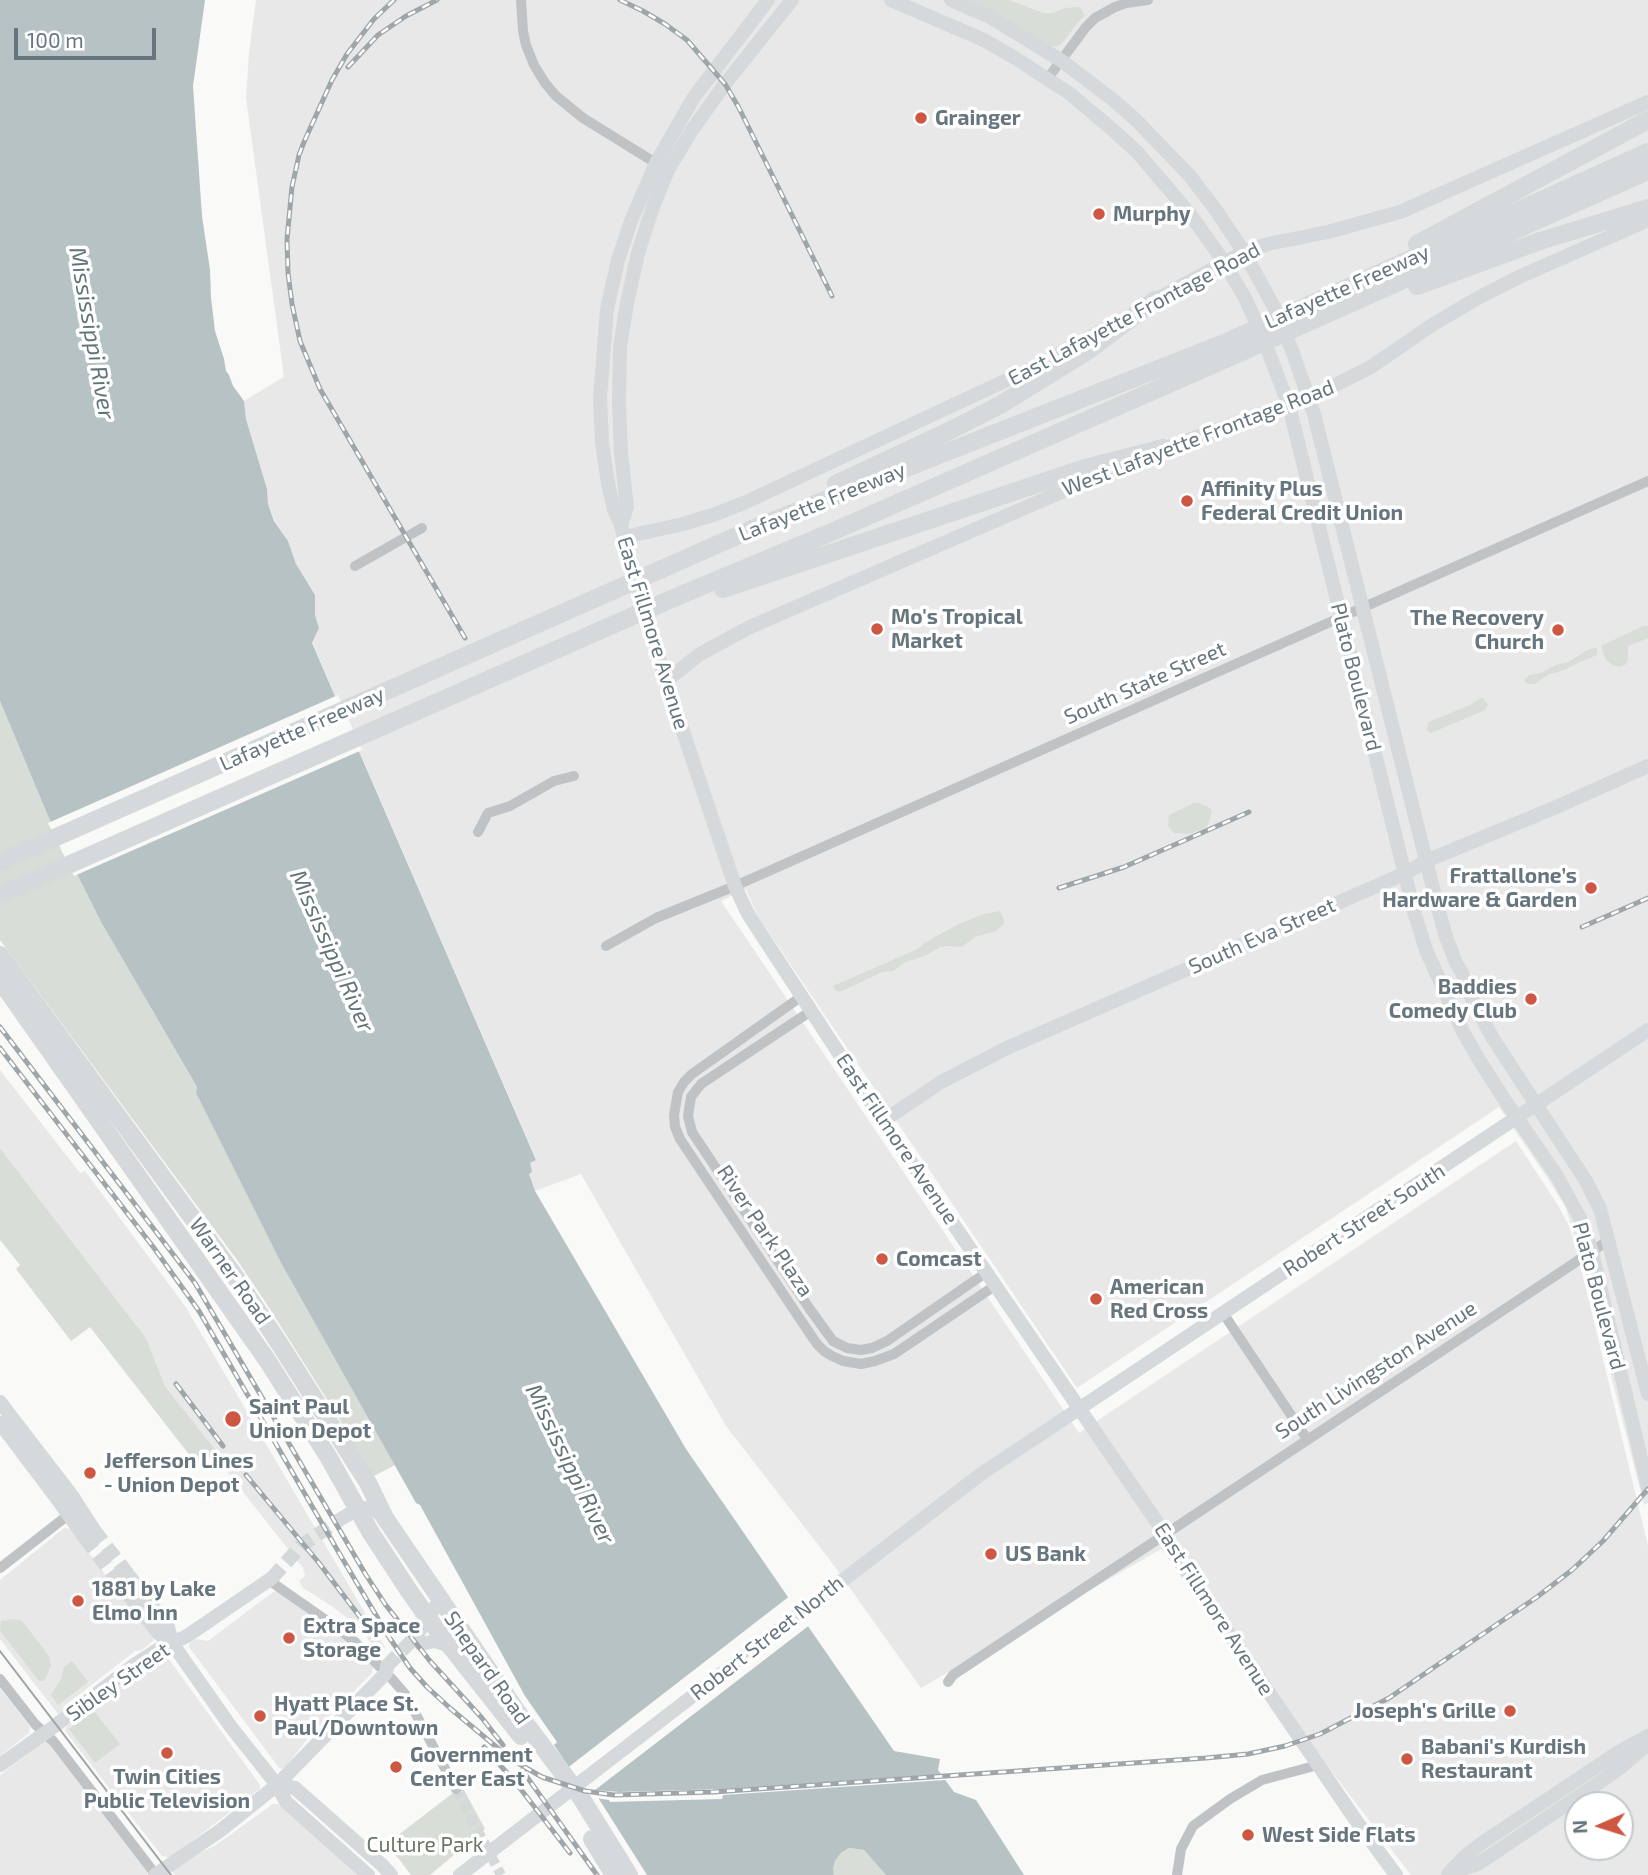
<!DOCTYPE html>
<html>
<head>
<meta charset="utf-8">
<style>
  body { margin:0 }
  #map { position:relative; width:1648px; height:1875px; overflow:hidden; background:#f9f9f7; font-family:"Exo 2",sans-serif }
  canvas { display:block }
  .north { position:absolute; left:1564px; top:1791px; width:70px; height:70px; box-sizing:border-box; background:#fff; border:2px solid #c2c8cb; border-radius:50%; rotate:267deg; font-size:19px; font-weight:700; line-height:28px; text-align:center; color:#67767e }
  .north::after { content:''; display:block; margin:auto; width:24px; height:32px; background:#cd5743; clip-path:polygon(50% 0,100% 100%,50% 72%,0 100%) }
  .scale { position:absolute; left:14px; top:28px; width:142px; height:32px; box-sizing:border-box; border:4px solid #67767e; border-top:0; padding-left:9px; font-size:21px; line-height:24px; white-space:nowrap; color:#67767e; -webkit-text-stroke:5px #fff; paint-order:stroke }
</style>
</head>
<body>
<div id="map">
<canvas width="1648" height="1875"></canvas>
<div class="north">N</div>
<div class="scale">100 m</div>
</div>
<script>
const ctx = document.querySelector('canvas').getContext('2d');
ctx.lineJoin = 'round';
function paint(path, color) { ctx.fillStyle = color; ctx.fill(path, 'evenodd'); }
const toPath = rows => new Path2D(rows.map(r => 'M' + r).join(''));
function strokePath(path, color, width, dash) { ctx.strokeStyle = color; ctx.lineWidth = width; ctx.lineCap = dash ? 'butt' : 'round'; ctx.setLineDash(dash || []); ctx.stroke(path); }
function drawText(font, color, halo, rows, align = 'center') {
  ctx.font = font + ' "Exo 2",sans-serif'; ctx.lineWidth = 7; ctx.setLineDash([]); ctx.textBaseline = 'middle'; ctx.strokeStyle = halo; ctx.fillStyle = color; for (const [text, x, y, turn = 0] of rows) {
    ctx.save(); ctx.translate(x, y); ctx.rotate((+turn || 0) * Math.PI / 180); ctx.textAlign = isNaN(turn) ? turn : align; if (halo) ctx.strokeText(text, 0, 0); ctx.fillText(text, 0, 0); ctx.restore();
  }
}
paint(toPath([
  [256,0,1648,0,1648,1503,1644,1505,1585,1273,1566,1208,1548,1179,1499,1107,1077,1388,757,915,746,889,721,901,1079,1433,1516,1141,1559,1207,1569,1226,1576,1247,1648,1546,1648,1875,1411,1875,1161,1549,921,1688,830,1560,726,1426,581,1174,535,1191,528,1173,530,1163,536,1159,312,642,319,628,315,615,315,595,296,564,288,541,275,521,268,504,267,489,246,419,244,401,284,377,246,98,249,53],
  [1578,1805,1620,1805,1620,1847,1578,1847],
  [0,1070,80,1173,85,1171,185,1306,385,1647,378,1654,362,1630,333,1607,303,1588,299,1581,305,1576,303,1568,236,1483,214,1454,216,1451,165,1386,146,1338,0,1148],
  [64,1528,71,1529,153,1638,153,1641,142,1650,135,1651,67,1704,66,1709,58,1714,0,1639,0,1580],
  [277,1591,353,1645,373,1666,372,1673,308,1738,288,1764,284,1768,280,1769,189,1647,189,1644,195,1639,208,1641,273,1592],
  [164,1656,168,1658,260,1785,260,1789,170,1858,162,1856,65,1731,67,1726,139,1668],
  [0,1688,30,1727,29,1733,0,1756],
  [45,1741,50,1741,148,1871,147,1875,0,1875,0,1775],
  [273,1804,278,1804,359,1875,175,1875,172,1871,186,1860,216,1845]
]), '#e7e8e7');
paint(toPath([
  [963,0,1009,0,1043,13,1053,13,1065,8,1080,7,1085,16,1078,22,1064,41,1060,45,1055,47,1047,45],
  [1643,626,1648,626,1648,638,1628,646,1628,661,1625,665,1619,667,1613,665,1606,660,1601,646],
  [1595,648,1597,648,1597,655,1578,663,1564,670,1548,675,1535,684,1528,684,1524,681,1529,675,1541,673,1556,665,1568,662,1589,649],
  [1481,698,1483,698,1488,705,1485,710,1431,733,1427,730,1428,723,1431,721,1470,705],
  [0,701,48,816,101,922,197,1087,196,1093,281,1263,395,1465,372,1477,354,1451,340,1420,266,1303,237,1260,0,940],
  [1194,803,1199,803,1210,808,1212,811,1208,825,1203,829,1189,834,1174,833,1168,826,1169,815],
  [1000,911,1004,920,1004,924,996,931,975,937,962,947,949,946,940,947,927,955,905,962,893,971,882,972,840,992,835,990,833,986,918,949,924,943,957,925,980,915],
  [0,1148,146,1338,165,1386,217,1452,198,1466,90,1327,71,1341,16,1269,20,1265,0,1240],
  [14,1619,22,1621,49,1656,51,1666,44,1681,39,1681,0,1631,1,1621],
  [72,1661,88,1682,58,1705,51,1695,61,1679,64,1667],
  [94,1711,120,1744,95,1763,69,1729],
  [462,1786,485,1829,430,1875,411,1875,398,1858,384,1846],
  [849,1848,864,1850,886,1875,834,1875,833,1869,835,1861,841,1853]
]), '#d9ddd7');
paint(toPath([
  [0,0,205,0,193,86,202,216,210,270,211,298,215,331,224,359,226,371,229,375,233,386,244,401,246,419,267,489,268,504,274,521,288,541,296,564,315,595,315,615,319,628,312,643,536,1160,530,1163,532,1172,529,1174,535,1191,686,1449,894,1751,940,1759,938,1770,954,1792,976,1800,1024,1875,886,1875,864,1850,849,1848,841,1853,835,1861,833,1869,834,1875,647,1875,580,1769,573,1773,554,1745,557,1742,525,1696,420,1505,416,1503,281,1263,196,1093,197,1087,101,922,48,816,0,701]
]), '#b7c2c5');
paint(toPath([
  [338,695,362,750,74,876,48,823],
  [791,1595,811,1624,595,1790,619,1792,722,1789,945,1774,945,1780,723,1795,722,1799,610,1802,609,1800,595,1798,579,1774,575,1777,566,1769]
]), '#f9f9f7');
strokePath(toPath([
  [456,1789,501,1875]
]), '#d4d8d9', 10, [10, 5]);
strokePath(toPath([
  [94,1530,130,1577],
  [85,1538,120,1584],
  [272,1578,301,1546,339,1520],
  [387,1666,416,1636]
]), '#d4d8d9', 14, [14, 7]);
strokePath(toPath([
  [521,0,523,31,526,45,534,65,545,83,556,96,583,118,659,165],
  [1048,78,1086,27,1095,18,1115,7,1126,3,1148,0],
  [355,566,422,528],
  [478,832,488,813,510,806,554,781,574,776],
  [606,946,656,918,735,886,1648,481],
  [802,996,692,1074,684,1082,678,1092,674,1115,675,1127,680,1139,798,1316,817,1344,824,1351,832,1356,843,1361,861,1364,875,1361,894,1354,996,1285],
  [811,1011,701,1084,691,1097,688,1116,692,1132,809,1308,833,1341,847,1348,861,1350,872,1348,887,1341,987,1272],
  [1223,1313,1307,1439],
  [0,1568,72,1512],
  [270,1581,336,1627,354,1641,392,1679,405,1694,456,1789],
  [0,1679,35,1724,54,1742,156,1875],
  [948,1682,953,1675,1609,1240],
  [1177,1875,1181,1849,1193,1826,1230,1799,1262,1780,1318,1765]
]), '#bfc3c6', 10);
strokePath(toPath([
  [768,0,694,97,656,163,631,221,618,260,607,309,600,398,602,442,608,483,614,510,621,525,627,552,666,681,735,886,748,914,883,1121,1165,1534,1182,1565,1357,1822,1396,1875],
  [891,0,984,40,1015,58,1069,93,1113,130,1137,152,1190,214,1224,262,1245,298,1262,335,1289,406,1415,915,1426,950,1463,1032,1481,1063,1506,1102,1557,1176,1581,1220,1592,1252,1648,1488],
  [951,0,990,17,1062,61,1112,99,1135,119,1189,175,1213,206,1244,252,1275,309,1293,353,1314,414,1439,912,1446,937,1456,963,1462,973,1472,999,1492,1037,1586,1181,1600,1209,1648,1394],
  [1148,304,1244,252,1268,244,1328,232,1400,212,1648,102],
  [1154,452,1273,410,1289,406,1317,394,1371,367,1432,325,1476,299,1519,277,1648,220],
  [621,525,627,507,621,453,619,402,620,347,627,303,638,253,654,204,668,170,692,130,725,84,792,0],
  [624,537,683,524,716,514,746,502,1041,364,1115,323],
  [666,681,700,654,750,627,1126,464],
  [883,1121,941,1082,1007,1048,1406,873,1426,861,1554,808,1648,766],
  [0,1402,73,1497,94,1530],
  [0,1423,58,1500,85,1538],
  [339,1520,358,1509,364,1508,375,1510,385,1518],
  [130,1577,164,1621,168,1627,172,1643,231,1727,277,1785,286,1802,368,1875],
  [120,1584,158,1633,172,1643],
  [416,1636,440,1600],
  [421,1644,435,1641,448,1645,452,1649],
  [0,1765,52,1728,134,1665,157,1650,187,1636,272,1578],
  [277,1785,295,1788,382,1865,391,1875],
  [1450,1873,1478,1864,1603,1780,1622,1766,1648,1744],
  [1448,1874,1464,1857,1482,1843,1617,1753,1648,1736],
  [155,1875,221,1830,277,1785,386,1673,387,1666],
  [460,1875,981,1474,1648,1030]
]), '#d5d9db', 14);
strokePath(toPath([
  [1417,244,1648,120],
  [1417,286,1540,241,1648,208],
  [836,484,949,431,1000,405,1089,350,1155,300],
  [723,589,1085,468,1163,448],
  [0,862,759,526,1229,341,1648,152],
  [0,895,669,600,834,531,1235,355,1648,171],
  [0,955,232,1272,279,1343,368,1483,385,1518,525,1723,580,1796,629,1875],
  [0,980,267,1360,329,1458,371,1533,407,1588,428,1618,521,1736],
  [592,1839,614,1875]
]), '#d5d9db', 18);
strokePath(toPath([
  [0,1651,171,1875]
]), '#9fa6aa', 2);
const rail = toPath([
  [394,0,374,19,347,54,332,80,304,142,299,155,292,187,287,239,288,273,292,304,300,341,320,389,465,638],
  [620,0,643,11,665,24,687,40,725,84,739,108,832,296],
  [348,67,378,35,406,16,437,0],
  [1059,888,1124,867,1249,812],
  [1582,927,1648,898],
  [0,1027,195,1283,366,1575,385,1604,430,1661,482,1718,503,1745],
  [0,1048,154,1248,199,1311,342,1558,389,1637,410,1668,427,1687,451,1709,500,1750,516,1762,542,1777,585,1791,614,1795,713,1792,1206,1758,1248,1754,1285,1746,1320,1734,1389,1698,1537,1597,1572,1570,1603,1541,1648,1489],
  [176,1384,223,1446],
  [246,1475,319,1563,363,1621],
  [484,1747,516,1783,570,1853],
  [522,1770,597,1875]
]);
strokePath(rail, '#9fa6aa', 5);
strokePath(rail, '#fff', 2.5, [8]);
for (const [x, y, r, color] of [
  [921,118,7,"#cd5743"],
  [1099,214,7,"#cd5743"],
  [1187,501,7,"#cd5743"],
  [877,629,7,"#cd5743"],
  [1558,630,7,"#cd5743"],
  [1591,888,7,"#cd5743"],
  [1531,999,7,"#cd5743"],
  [882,1259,7,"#cd5743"],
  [1096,1299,7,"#cd5743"],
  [233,1419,9,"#cd5743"],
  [90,1473,7,"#cd5743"],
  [991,1554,7,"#cd5743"],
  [78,1601,7,"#cd5743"],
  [289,1638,7,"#cd5743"],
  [1510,1711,7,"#cd5743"],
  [260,1716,7,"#cd5743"],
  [167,1753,7,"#cd5743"],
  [1407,1759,7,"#cd5743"],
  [396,1767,7,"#cd5743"],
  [1248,1835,7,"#cd5743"]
]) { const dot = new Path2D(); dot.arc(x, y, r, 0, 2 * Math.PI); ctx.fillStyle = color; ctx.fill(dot); strokePath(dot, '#fff', 2.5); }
drawText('bold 21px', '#67767e', '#fff', [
  ["Grainger",935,118],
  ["Murphy",1113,214],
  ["Affinity Plus",1201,489],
  ["Federal Credit Union",1201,513],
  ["Mo's Tropical",891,617],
  ["Market",891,641],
  ["The Recovery",1544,618,"right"],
  ["Church",1544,642,"right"],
  ["Frattallone’s",1577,876,"right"],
  ["Hardware & Garden",1577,900,"right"],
  ["Baddies",1517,987,"right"],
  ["Comedy Club",1517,1011,"right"],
  ["Comcast",896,1259],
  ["American",1110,1287],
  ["Red Cross",1110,1311],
  ["Saint Paul",249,1407],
  ["Union Depot",249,1431],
  ["Jefferson Lines",104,1461],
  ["- Union Depot",104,1485],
  ["US Bank",1005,1554],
  ["1881 by Lake",92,1589],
  ["Elmo Inn",92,1613],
  ["Extra Space",303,1626],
  ["Storage",303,1650],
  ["Hyatt Place St.",274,1704],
  ["Paul/Downtown",274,1728],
  ["Joseph's Grille",1496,1711,"right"],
  ["Babani's Kurdish",1421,1747],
  ["Restaurant",1421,1771],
  ["Government",410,1755],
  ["Center East",410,1779],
  ["Twin Cities",167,1777,"center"],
  ["Public Television",167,1801,"center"],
  ["West Side Flats",1262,1835]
], 'left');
drawText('21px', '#67767e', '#fff', [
  ["Lafayette Freeway",1347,287,-24],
  ["East Lafayette Frontage Road",1134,314,-28],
  ["West Lafayette Frontage Road",1198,438,-21],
  ["Lafayette Freeway",822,502,-22],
  ["East Fillmore Avenue",653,633,73],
  ["Plato Boulevard",1356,677,76],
  ["South State Street",1145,683,-24],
  ["Lafayette Freeway",302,729,-24],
  ["South Eva Street",1262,936,-24],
  ["East Fillmore Avenue",897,1139,56],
  ["Robert Street South",1364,1220,-33],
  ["River Park Plaza",765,1231,56],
  ["Warner Road",230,1271,55],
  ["Plato Boulevard",1599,1296,75],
  ["South Livingston Avenue",1376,1370,-33],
  ["East Fillmore Avenue",1214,1609,57],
  ["Robert Street North",767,1638,-38],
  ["Shepard Road",487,1668,55],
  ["Sibley Street",118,1682,-35]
]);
drawText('21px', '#6a7766', '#fff', [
  ["Culture Park",425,1845]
]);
drawText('italic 23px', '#627478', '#fff', [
  ["Mississippi River",92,333,80],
  ["Mississippi River",332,951,66],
  ["Mississippi River",570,1464,64]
]);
</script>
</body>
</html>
